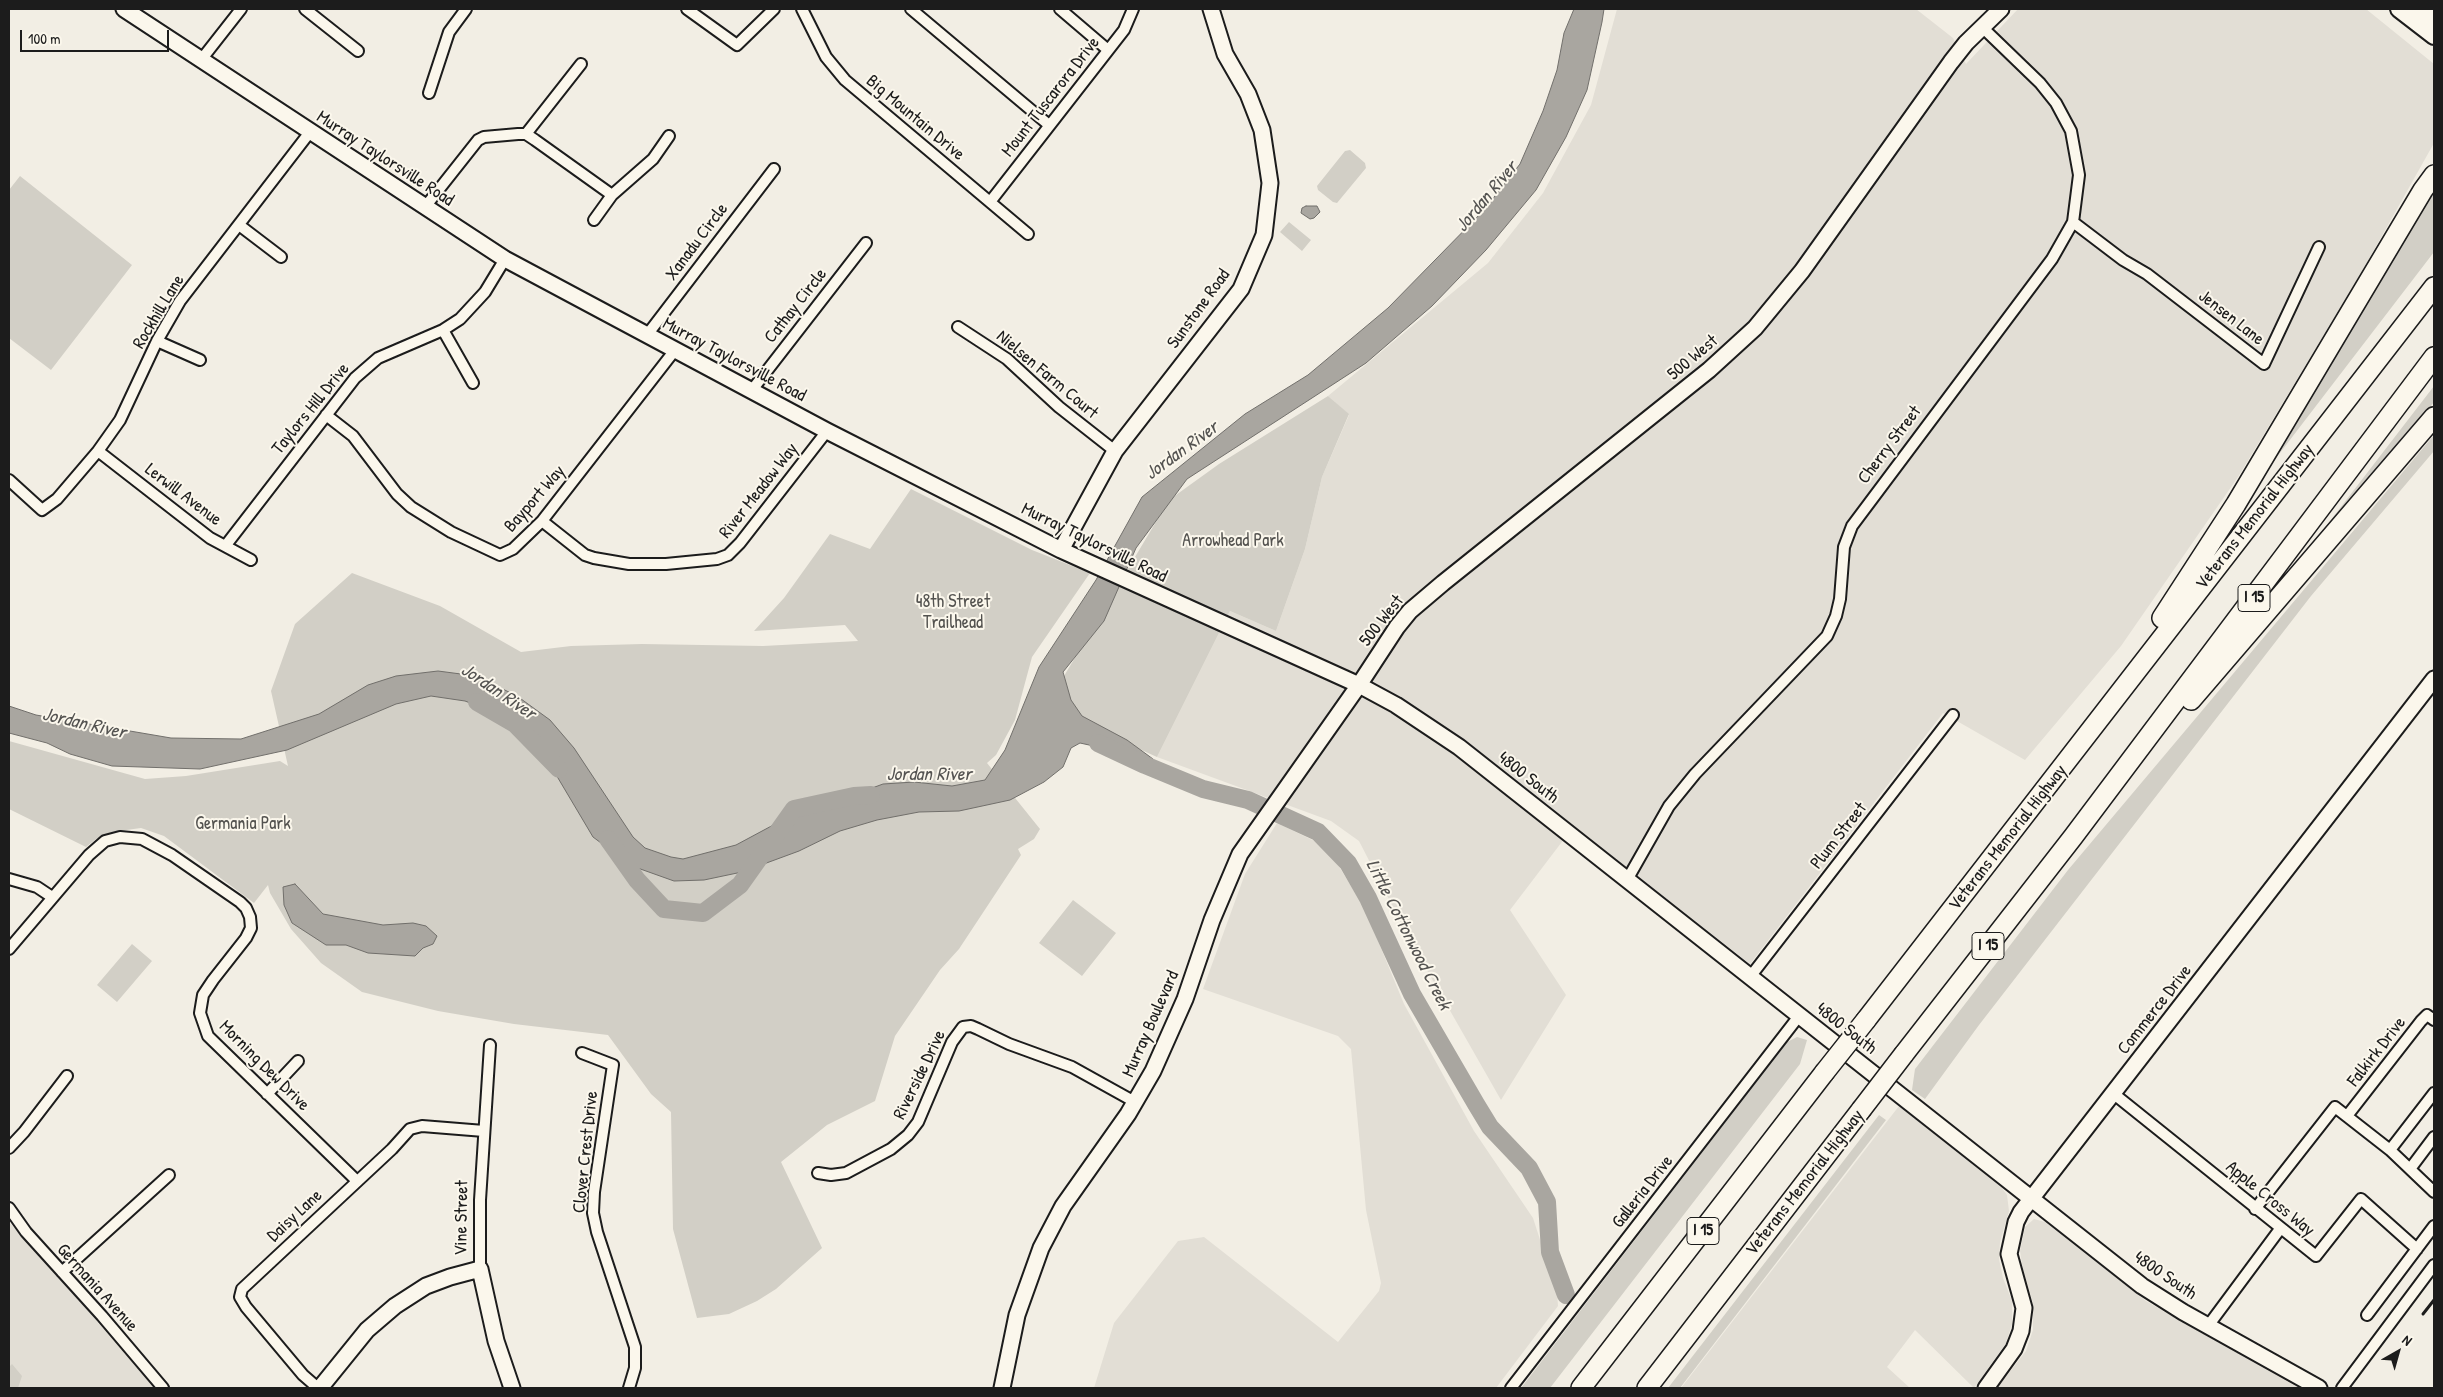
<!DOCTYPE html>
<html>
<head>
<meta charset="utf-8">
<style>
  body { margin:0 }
  #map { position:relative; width:2443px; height:1397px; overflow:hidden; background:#f2eee4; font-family:"Patrick Hand",sans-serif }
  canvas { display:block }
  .frame { position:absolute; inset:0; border:10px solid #1c1c1c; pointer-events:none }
  .north { position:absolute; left:2373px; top:1327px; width:50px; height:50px; -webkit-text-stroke:4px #fbf7ec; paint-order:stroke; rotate:38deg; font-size:14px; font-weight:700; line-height:20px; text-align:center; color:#1c1c1c }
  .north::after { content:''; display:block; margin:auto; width:18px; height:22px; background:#1c1c1c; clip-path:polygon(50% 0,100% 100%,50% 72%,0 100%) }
  .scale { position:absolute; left:20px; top:30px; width:149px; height:22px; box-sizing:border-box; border:2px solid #1c1c1c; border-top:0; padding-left:6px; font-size:15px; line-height:18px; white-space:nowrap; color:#1c1c1c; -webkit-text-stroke:4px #fbf7ec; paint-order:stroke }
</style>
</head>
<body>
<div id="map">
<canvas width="2443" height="1397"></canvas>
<div class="frame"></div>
<div class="north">N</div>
<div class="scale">100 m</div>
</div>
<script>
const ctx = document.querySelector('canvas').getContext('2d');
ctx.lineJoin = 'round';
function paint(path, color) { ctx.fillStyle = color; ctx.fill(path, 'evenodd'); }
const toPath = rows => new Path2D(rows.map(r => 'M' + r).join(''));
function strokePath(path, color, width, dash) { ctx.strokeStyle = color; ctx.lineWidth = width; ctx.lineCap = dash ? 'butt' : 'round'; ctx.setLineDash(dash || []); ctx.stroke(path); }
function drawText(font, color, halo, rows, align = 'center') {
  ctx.font = font + ' "Patrick Hand",sans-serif'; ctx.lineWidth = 4; ctx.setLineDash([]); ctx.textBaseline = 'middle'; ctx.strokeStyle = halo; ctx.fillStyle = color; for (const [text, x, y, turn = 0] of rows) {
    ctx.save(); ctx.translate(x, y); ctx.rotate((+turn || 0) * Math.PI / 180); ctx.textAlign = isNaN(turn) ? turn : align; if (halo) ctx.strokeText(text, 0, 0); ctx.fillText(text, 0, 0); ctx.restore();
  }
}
paint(toPath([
  [1617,9,1916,9,1953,38,1966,64,2018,9,2366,9,2434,64,2434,143,2356,282,2238,477,2121,646,2025,760,1943,713,1750,964,1574,826,1510,910,1566,995,1501,1100,1412,944,1359,841,1331,821,1157,757,1230,611,1276,631,1305,549,1322,477,1349,415,1328,396,1488,263,1543,193,1591,105],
  [1277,823,1327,847,1364,907,1404,1004,1474,1131,1533,1218,1557,1292,1558,1306,1496,1388,1094,1388,1114,1323,1178,1241,1204,1237,1338,1342,1379,1291,1381,1283,1366,1210,1351,1049,1338,1036,1203,989,1245,874],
  [1899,1106,2002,1188,2007,1195,2009,1211,2000,1242,1999,1259,2003,1278,2012,1301,2012,1324,2006,1343,1980,1380,1974,1388,1915,1330,1887,1367,1910,1388,1681,1388],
  [2034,1219,2045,1222,2146,1301,2299,1388,1997,1388,2026,1351,2033,1330,2033,1303,2023,1270,2020,1251,2025,1227],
  [9,1222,89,1312,154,1388,9,1388]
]), '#e2ded5');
paint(toPath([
  [1350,150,1365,163,1366,168,1337,203,1333,202,1318,190,1317,186,1345,151],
  [20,176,132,265,51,370,9,338,9,190],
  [2434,189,2434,252,2273,462,2271,460],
  [1289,222,1311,240,1302,251,1280,232],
  [2434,386,2434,402,2373,480,2297,564],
  [1328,396,1349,414,1322,477,1305,549,1276,631,1230,611,1157,757,1093,728,1072,708,1064,676,1169,500,1219,464],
  [2434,435,2434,451,2311,596,1979,1025,1925,1099,1912,1090,1915,1069,2068,870],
  [911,489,1032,550,1090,573,1032,657,1015,720,996,755,987,763,1040,829,1034,839,1018,849,1021,855,959,949,940,970,895,1036,875,1101,827,1125,781,1162,822,1248,776,1289,757,1301,729,1314,697,1318,673,1229,671,1112,651,1094,608,1035,514,1024,438,1011,362,992,321,963,291,929,270,893,268,885,254,903,164,836,141,828,119,831,96,839,86,847,9,809,9,741,145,779,186,776,280,761,288,766,271,691,295,624,352,573,440,606,521,652,571,646,642,644,763,646,858,641,845,625,754,631,784,598,830,534,870,549],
  [1073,900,1116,933,1082,976,1039,943],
  [132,944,152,961,117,1002,97,985],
  [1797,1037,1807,1040,1800,1064,1550,1388,1521,1388,1787,1042],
  [1879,1115,1886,1120,1680,1388,1668,1388],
  [12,1364,22,1376,18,1388,9,1388,9,1367]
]), '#d2cfc6');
const water = toPath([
  [1574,9,1604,9,1602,22,1587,90,1566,137,1536,190,1486,250,1432,306,1366,363,1187,479,1136,548,1104,621,1063,672,1071,700,1082,716,1127,740,1153,759,1080,743,1071,748,1063,767,1044,782,1010,800,959,811,919,812,877,820,840,831,799,851,742,872,704,880,674,881,632,866,593,837,539,746,499,714,465,701,431,696,396,704,287,750,200,769,112,766,70,754,47,743,9,733,9,706,36,715,171,738,241,739,319,714,368,685,396,676,438,671,476,676,517,696,550,720,574,748,633,837,645,848,671,857,683,859,736,845,777,823,883,784,914,782,952,786,985,780,1005,750,1039,667,1096,580,1142,497,1245,414,1308,375,1388,308,1484,210,1520,164,1543,111,1557,70,1564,33,1574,9],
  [1306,206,1317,206,1320,212,1314,218,1310,219,1301,213,1302,208,1306,206],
  [295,884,323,914,383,925,413,923,426,926,437,936,433,944,423,948,415,956,368,953,346,945,326,945,292,923,284,905,283,887,295,884]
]);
paint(water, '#a9a6a0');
strokePath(water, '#716f6b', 1);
strokePath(toPath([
  [477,702,515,724,559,769],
  [1098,743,1145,765,1203,789,1248,800,1318,832,1348,863,1368,898,1412,994,1476,1104,1490,1127,1529,1168,1547,1202,1550,1252,1566,1295],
  [608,839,637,880,664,909,703,913,740,885,794,809,854,796,871,795]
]), '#a9a6a0', 18);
const street = toPath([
  [305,9,358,51],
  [687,9,737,45,774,9],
  [802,9,826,57,845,80,1028,234],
  [911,9,1049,125],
  [1060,9,1108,50],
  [201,60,241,9],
  [429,93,449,32,466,9],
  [526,134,581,64],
  [990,202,1124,30,1133,9],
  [425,207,478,140,484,137,518,134,526,134,535,140,612,195],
  [594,220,612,195,653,159,669,136],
  [2073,222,2123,260,2147,274,2264,364,2319,247],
  [239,225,281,257],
  [958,327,1007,359,1059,407,1115,451],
  [443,330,473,383],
  [647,335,774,169],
  [157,341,200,360],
  [752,390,866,243],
  [326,415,353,436,397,494,411,507,451,532,500,555,513,549,542,521,675,350],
  [98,451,210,538,251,560],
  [9,480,42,510,57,499,98,451,120,420,157,341,180,301,310,132],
  [542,521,585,555,594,558,629,564,666,564,717,559,728,555,740,543,827,431],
  [226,545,355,378,378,358,443,330,460,319,485,292,505,259],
  [9,879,37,887,52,897],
  [1627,880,1669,806,1695,774,1827,636,1836,616,1840,599,1844,547,1852,526,2052,259,2073,222,2079,175,2071,131,2056,103,2040,83,1982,27],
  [9,949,89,855,105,841,120,837,142,839,172,855,240,902,246,908,250,917,251,928,246,938,213,980,203,995,200,1013,208,1036,357,1181],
  [1750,977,1953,715],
  [582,1053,613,1065,594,1192,593,1213,597,1232,635,1347,635,1368,629,1388],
  [267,1094,298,1061],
  [2114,1094,2316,1256,2361,1199,2417,1249],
  [2347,1116,2421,1021,2427,1015,2434,1020],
  [9,1148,24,1132,67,1076],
  [2390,1150,2434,1093],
  [2410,1169,2434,1137],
  [818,1173,831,1175,846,1173,891,1149,908,1135,918,1122,952,1042,963,1027,971,1026,978,1029,1009,1044,1072,1067,1135,1102],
  [9,1208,26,1232,102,1316,163,1388],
  [2255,1209,2335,1107,2390,1150,2434,1192],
  [480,1269,480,1200,490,1045],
  [62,1272,169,1175],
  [2367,1315,2434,1226],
  [2208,1326,2280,1229],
  [318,1388,303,1375,246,1307,240,1297,242,1289,392,1149,410,1129,422,1126,484,1131],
  [1511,1388,1799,1016],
  [2342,1388,2434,1265]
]);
const secondary = toPath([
  [124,9,505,259,827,431,1061,550,1359,685,1396,705,1459,747,2142,1286,2183,1312,2319,1388],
  [1061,550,1115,451,1241,289,1264,235,1270,183,1262,130,1248,94,1225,54,1211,9],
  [320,1388,367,1330,395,1306,426,1286,450,1277,480,1269,496,1341,512,1388],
  [1002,1388,1017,1315,1041,1248,1063,1206,1128,1114,1153,1071,1185,999,1212,920,1240,854,1359,685,1397,627,1410,611,1443,583,1709,370,1755,328,1802,271,1951,62,1966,43,2001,9],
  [1986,1388,2014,1349,2021,1331,2024,1308,2009,1254,2016,1222,2021,1212,2434,679]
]);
const primary = toPath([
  [2399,9,2434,36]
]);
const highway = toPath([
  [2420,9,2434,20],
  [2162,618,2236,504,2423,190,2434,175],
  [2191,700,2434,417],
  [1866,1020,2434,287],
  [1904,1054,2073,837,2434,357],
  [1581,1388,1824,1073],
  [1647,1388,1861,1110]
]);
strokePath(street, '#1c1c1c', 14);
strokePath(secondary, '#1c1c1c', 19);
strokePath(primary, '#1c1c1c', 20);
strokePath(highway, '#1c1c1c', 22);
strokePath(street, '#fbf7ec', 10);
strokePath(secondary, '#fbf7ec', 15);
strokePath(primary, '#fbf7ec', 16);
strokePath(highway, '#fbf7ec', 19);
strokePath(toPath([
  [2423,1314,2434,1300]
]), '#1c1c1c', 3);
const highwayBridge = toPath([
  [1824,1073,1866,1020],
  [1861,1110,1904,1054]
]);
strokePath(highwayBridge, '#1c1c1c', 22, []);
strokePath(highwayBridge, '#fbf7ec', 19);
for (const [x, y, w] of [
  [2254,598,32],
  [1988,946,32],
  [1703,1231,32]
]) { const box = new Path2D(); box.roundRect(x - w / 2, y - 13.5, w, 27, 4); ctx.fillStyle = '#fbf7ec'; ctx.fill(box); strokePath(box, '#1c1c1c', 1); }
drawText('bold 16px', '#1c1c1c', null, [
  ["I 15",2254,598],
  ["I 15",1988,946],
  ["I 15",1703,1231]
]);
drawText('18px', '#1c1c1c', '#fbf7ec', [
  ["Mount Tuscarora Drive",1051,97,-52],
  ["Big Mountain Drive",915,118,40],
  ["Murray Taylorsville Road",385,159,33],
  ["Xanadu Circle",697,242,-53],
  ["Cathay Circle",796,306,-52],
  ["Sunstone Road",1199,309,-54],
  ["Rockhill Lane",159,312,-59],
  ["Jensen Lane",2231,318,38],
  ["500 West",1693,358,-40],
  ["Murray Taylorsville Road",734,360,28],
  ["Nielsen Farm Court",1047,375,40],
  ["Taylors Hill Drive",311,409,-51],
  ["Cherry Street",1890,445,-53],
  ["River Meadow Way",759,491,-52],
  ["Lerwill Avenue",183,495,37],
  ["Bayport Way",535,499,-49],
  ["Veterans Memorial Highway",2255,517,-52],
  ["Murray Taylorsville Road",1094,543,26],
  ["500 West",1382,621,-52],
  ["4800 South",1528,778,38],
  ["Plum Street",1839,836,-52],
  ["Veterans Memorial Highway",2008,838,-52],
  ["Commerce Drive",2155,1010,-52],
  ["Murray Boulevard",1151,1024,-66],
  ["4800 South",1846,1029,38],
  ["Falkirk Drive",2377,1052,-52],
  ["Morning Dew Drive",264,1066,45],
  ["Riverside Drive",920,1075,-64],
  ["Clover Crest Drive",586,1152,-84],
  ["Veterans Memorial Highway",1805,1183,-52],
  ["Galleria Drive",1643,1192,-52],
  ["Apple Cross Way",2270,1199,39],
  ["Daisy Lane",295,1216,-43],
  ["Vine Street",462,1218,-89],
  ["4800 South",2165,1276,34],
  ["Germania Avenue",97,1288,48]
]);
drawText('18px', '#53524f', '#fbf7ec', [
  ["Arrowhead Park",1233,541],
  ["48th Street",953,602],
  ["Trailhead",953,623],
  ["Germania Park",243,824]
]);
drawText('italic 19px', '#545351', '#fbf7ec', [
  ["Jordan River",1487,197,-50],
  ["Jordan River",1182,451,-36],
  ["Jordan River",498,692,34],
  ["Jordan River",84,724,13],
  ["Jordan River",929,775],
  ["Little Cottonwood Creek",1408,935,63]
]);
</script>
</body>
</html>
